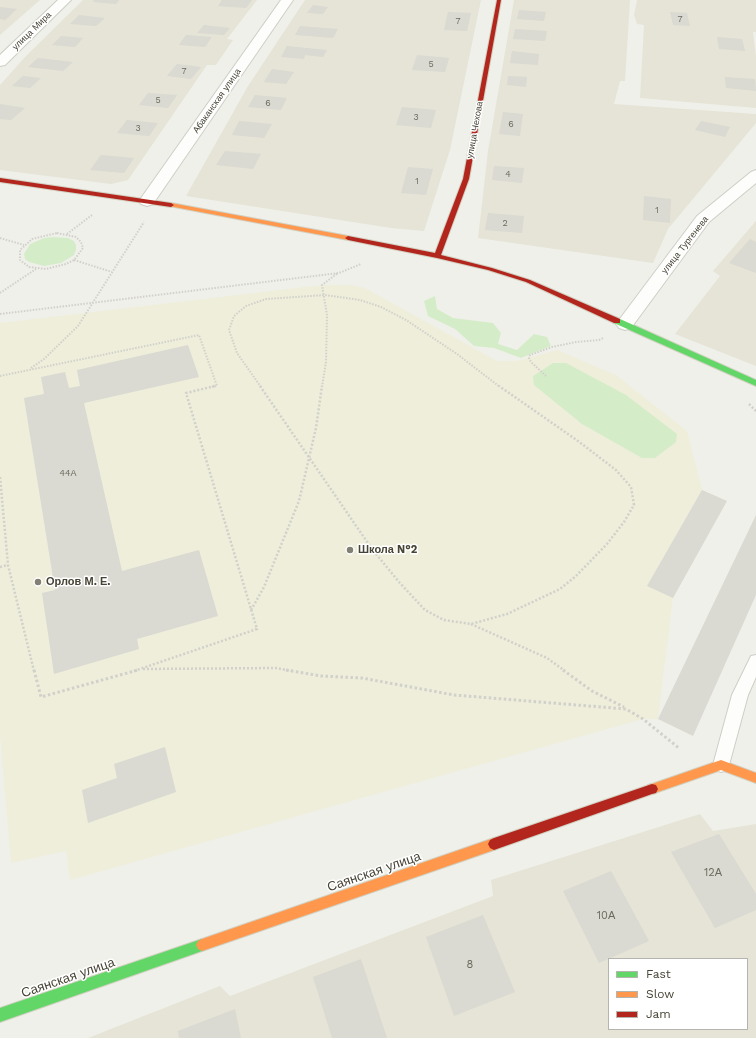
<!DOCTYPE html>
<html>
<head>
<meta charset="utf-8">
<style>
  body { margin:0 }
  #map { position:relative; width:756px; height:1038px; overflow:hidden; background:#f0f0ea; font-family:"Work Sans",sans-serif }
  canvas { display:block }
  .legend { position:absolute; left:608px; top:958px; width:140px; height:72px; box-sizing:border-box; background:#fff; border:1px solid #b5b4ae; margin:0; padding:5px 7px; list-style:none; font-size:12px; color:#474435 }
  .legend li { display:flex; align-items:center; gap:8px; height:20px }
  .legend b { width:20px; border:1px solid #b5b4ae }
</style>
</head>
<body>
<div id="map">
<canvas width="756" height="1038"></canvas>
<ul class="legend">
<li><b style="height:5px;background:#63d668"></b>Fast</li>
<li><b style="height:5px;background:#ff974d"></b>Slow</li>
<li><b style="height:5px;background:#b3261e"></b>Jam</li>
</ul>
</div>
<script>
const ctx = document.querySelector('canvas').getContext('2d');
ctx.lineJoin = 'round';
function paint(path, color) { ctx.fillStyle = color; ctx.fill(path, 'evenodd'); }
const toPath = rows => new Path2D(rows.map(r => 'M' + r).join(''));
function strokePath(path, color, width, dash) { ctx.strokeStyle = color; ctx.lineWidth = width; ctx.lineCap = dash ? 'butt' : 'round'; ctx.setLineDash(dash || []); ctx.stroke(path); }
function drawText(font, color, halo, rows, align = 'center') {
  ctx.font = font + ' "Work Sans",sans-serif'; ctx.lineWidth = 3; ctx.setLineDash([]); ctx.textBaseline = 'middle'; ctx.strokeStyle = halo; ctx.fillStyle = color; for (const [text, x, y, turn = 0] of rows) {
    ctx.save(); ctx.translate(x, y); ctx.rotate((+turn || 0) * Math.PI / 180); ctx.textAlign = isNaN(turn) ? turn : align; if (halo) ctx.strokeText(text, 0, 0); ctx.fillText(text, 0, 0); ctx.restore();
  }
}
paint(toPath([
  [0,0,40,0,0,35],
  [83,0,257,0,227,39,233,40,216,65,207,65,128,180,111,184,0,170,0,85,25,57],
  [305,0,481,0,450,150,424,231,391,228,186,196,248,86],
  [514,0,630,0,625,81,620,81,614,104,756,114,756,123,668,229,653,263,478,238,488,151],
  [637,0,756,0,756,32,753,32,756,56,756,108,640,98,644,25,637,24,634,15],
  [756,221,756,366,675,334,720,276,713,271],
  [700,814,713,831,756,824,756,1038,88,1038,220,986,230,996,493,896,491,880],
  [609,959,747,959,747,1029,609,1029]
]), '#e5e4d7');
paint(toPath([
  [322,285,351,285,365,288,497,361,517,361,557,350,616,375,687,431,702,490,727,501,673,598,658,719,643,719,70,880,66,851,11,863,0,736,0,323]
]), '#eeeedb');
paint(toPath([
  [53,237,68,238,74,241,76,245,76,250,74,255,61,263,44,266,29,262,25,259,24,254,30,244,44,238],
  [435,296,437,309,453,318,493,323,501,333,498,344,517,350,534,334,547,337,551,346,521,358,494,348,474,346,455,329,428,316,424,301],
  [553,363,566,363,626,395,677,434,676,442,655,458,642,458,582,424,534,385,533,376]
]), '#d4edc8');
paint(toPath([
  [94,0,119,0,116,4,93,2],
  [222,0,252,0,246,8,218,6],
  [313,5,328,7,323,14,307,13],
  [0,7,17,9,5,20,0,19],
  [519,10,546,12,544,21,517,19],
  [448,12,471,13,467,31,444,30],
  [670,12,687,13,690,26,673,25],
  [79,15,105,18,96,26,70,24],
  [204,25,230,28,224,35,197,33],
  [300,26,338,29,333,38,295,35],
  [515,29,547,31,545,41,513,39],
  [186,35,212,37,205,47,179,45],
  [61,36,83,38,75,47,52,45],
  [717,37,742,39,745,51,719,49],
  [287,46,327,50,323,57,305,55,304,59,281,57],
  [512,51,539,54,538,65,510,63],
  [417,55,449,58,445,72,412,70],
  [38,58,73,62,63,71,28,67],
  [177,64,201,67,191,79,167,76],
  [272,69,294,72,286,84,264,82],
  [23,76,41,78,30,88,12,86],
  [508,76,527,77,526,87,507,85],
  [725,77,755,79,756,91,726,88],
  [148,93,177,95,168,108,139,105],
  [255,95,287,98,281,110,248,107],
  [0,104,25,108,11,120,0,119],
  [402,107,436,110,431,128,396,125],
  [503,112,523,114,520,136,499,134],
  [127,120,158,123,149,136,117,133],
  [239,121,272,124,264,138,232,135],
  [701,121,730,127,725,137,695,130],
  [225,151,261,154,253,169,216,165],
  [101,155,134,158,124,173,90,170],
  [494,166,524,168,522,183,492,180],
  [408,167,433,169,426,195,401,193],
  [644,196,671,199,670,223,643,220],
  [488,213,524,216,522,233,485,230],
  [750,239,756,242,756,273,729,263],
  [188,345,199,377,84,403,122,571,199,550,218,616,137,639,139,649,54,674,42,593,55,590,24,398,44,394,41,377,65,372,69,388,80,386,77,370],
  [702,490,727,501,673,598,647,586],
  [756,515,756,595,693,736,658,719],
  [165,747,176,792,88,823,82,790,117,778,114,764],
  [719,834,756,894,756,910,715,928,671,852],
  [611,871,649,941,599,963,563,891],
  [483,915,515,992,454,1016,426,937],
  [361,959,387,1038,332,1038,313,977],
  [235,1009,241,1038,179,1038,178,1031]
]), '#dad9d2');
const lane = toPath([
  [756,655,756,677,748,695,729,765,727,770,721,772,715,770,713,765,732,695,751,656,756,655]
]);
const street = toPath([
  [58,0,71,0,5,65,0,66,0,55,58,0],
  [281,0,293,0,153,204,147,206,141,204,139,201,281,0],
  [756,170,756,183,709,222,631,328,625,330,619,328,616,324,697,216,751,172,756,170]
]);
const fast = toPath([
  [614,319,620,319,756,380,756,386,614,323,614,319],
  [202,939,206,941,208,945,206,949,202,951,0,1022,0,1008,202,939]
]);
const slow = toPath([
  [171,203,348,236,351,238,348,240,169,206,168,205,171,203],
  [721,760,756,773,756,783,721,770,652,794,648,793,646,789,648,785,652,784,721,760],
  [494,838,498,840,500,844,498,848,494,850,202,951,198,949,196,945,198,941,202,939,494,838]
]);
const jam = toPath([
  [497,0,501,0,469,179,441,255,492,268,530,280,620,319,620,323,614,323,526,282,488,270,437,258,348,240,345,238,348,236,435,253,463,179,497,0],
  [0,178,171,203,174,205,171,207,0,182,0,178],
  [652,784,656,785,658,789,656,793,652,794,494,850,490,848,488,844,490,840,494,838,652,784]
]);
strokePath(lane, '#cecec7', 2);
strokePath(street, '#cecec7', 2);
strokePath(fast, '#d1d1c2', 2);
strokePath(slow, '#d1d1c2', 2);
strokePath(jam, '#d1d1c2', 2);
strokePath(toPath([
  [57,233,76,237,81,242,83,248,74,260,66,264,46,269,29,267,20,260,20,250,32,239,57,233],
  [67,234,92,215],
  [0,238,24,245],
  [74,260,112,272],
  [0,293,36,269],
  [0,314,339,273,361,264],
  [31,368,44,359,78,326,144,222],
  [0,376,199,335,217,386,211,387],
  [546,376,531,362,529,358,530,355,552,347,576,342,599,340,603,338],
  [261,387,237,353,229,330,234,316,246,306,266,299,325,295,360,300,381,307,406,320,457,354,500,387],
  [322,387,326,362,327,315,322,285,338,273]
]), '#d1d0ca', 2, [1.5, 1.5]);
strokePath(toPath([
  [260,386,372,549,399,582,425,610,444,620,471,624,507,614,560,589,575,577,607,544,624,522,634,505,631,487,616,470,578,441,499,386],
  [749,404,756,411],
  [0,477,8,565,34,671],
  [0,567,8,565],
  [251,610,264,587,299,501,316,428,322,386],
  [471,624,547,658,565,671],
  [143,669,276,668,292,671],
  [134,671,257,629,186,393,215,386]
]), '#d1d0ca', 2.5, [2, 2]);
strokePath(toPath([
  [34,670,41,697,138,670],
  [286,670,321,676,362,678,454,695,626,709,643,719,680,749],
  [563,670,592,691,624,707]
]), '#d1d0ca', 3, [2.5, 2.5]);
paint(lane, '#fdfdfc');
paint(street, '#fdfdfc');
paint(fast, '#63d668');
paint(slow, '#ff974d');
paint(jam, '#b3261e');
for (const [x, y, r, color] of [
  [350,550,4,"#828074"],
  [38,582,4,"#828074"]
]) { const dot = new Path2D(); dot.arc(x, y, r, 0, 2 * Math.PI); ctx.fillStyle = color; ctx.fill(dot); strokePath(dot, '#fff', 1.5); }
drawText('9px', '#6c6a5d', null, [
  ["7",680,19],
  ["7",458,21],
  ["5",431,64],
  ["7",184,71],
  ["5",158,100],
  ["6",268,103],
  ["3",416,117],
  ["6",511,124],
  ["3",138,128],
  ["4",508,174],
  ["1",417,181],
  ["1",657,210],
  ["2",505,223],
  ["44А",68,473]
]);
drawText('9px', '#474435', '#fff', [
  ["улица Мира",32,31,-44],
  ["Абаканская улица",217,101,-55],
  ["улица Чехова",475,130,-80],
  ["улица Тургенева",685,245,-52]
]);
drawText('bold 11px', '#474435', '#fff', [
  ["Школа N°2",358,550],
  ["Орлов М. Е.",46,582]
], 'left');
drawText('11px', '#6c6a5d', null, [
  ["12А",713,873],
  ["10А",606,916],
  ["8",470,965]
]);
drawText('13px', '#474435', '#fff', [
  ["Саянская улица",374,872,-19],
  ["Саянская улица",68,978,-19]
]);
</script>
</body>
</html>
